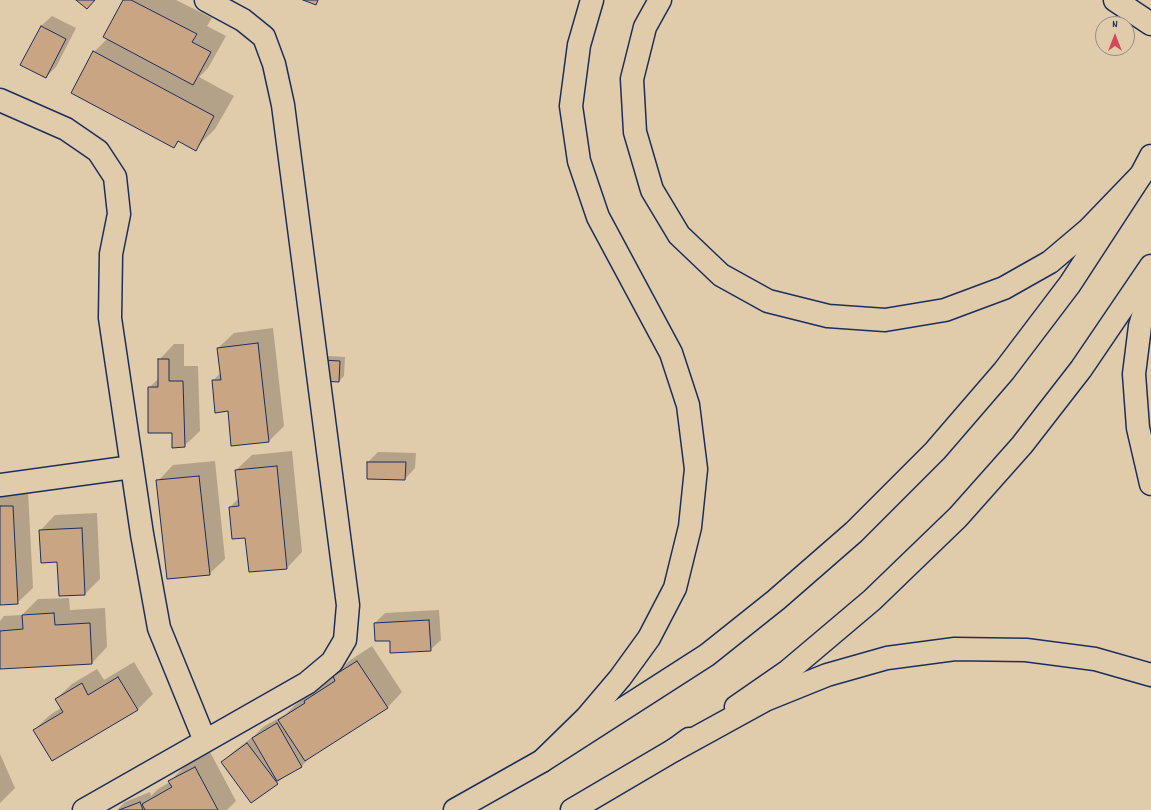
<!DOCTYPE html>
<html>
<head>
<meta charset="utf-8">
<style>
  body { margin:0 }
  #map { position:relative; width:1151px; height:810px; overflow:hidden; background:#e0cbaa; font-family:Dekko,sans-serif }
  canvas { display:block }
  .north { position:absolute; left:1095px; top:16px; width:40px; height:40px; box-sizing:border-box; background:#e0cbaa; border:1px solid #918d8c; border-radius:50%; rotate:0deg; font-size:11px; font-weight:700; line-height:16px; text-align:center; color:#1b2f5e }
  .north::after { content:''; display:block; margin:auto; width:14px; height:18px; background:#d1495b; clip-path:polygon(50% 0,100% 100%,50% 72%,0 100%) }
</style>
</head>
<body>
<div id="map">
<canvas width="1151" height="810"></canvas>
<div class="north">N</div>
</div>
<script>
const ctx = document.querySelector('canvas').getContext('2d');
ctx.lineJoin = 'round';
function paint(path, color) { ctx.fillStyle = color; ctx.fill(path, 'evenodd'); }
const toPath = rows => new Path2D(rows.map(r => 'M' + r).join(''));
function strokePath(path, color, width, dash) { ctx.strokeStyle = color; ctx.lineWidth = width; ctx.lineCap = dash ? 'butt' : 'round'; ctx.setLineDash(dash || []); ctx.stroke(path); }
paint(toPath([
  [125,0,176,0,212,18,207,26,226,36,208,68,199,77,234,96,215,129,195,149,179,141,174,147,72,92,94,52,108,38],
  [52,16,76,28,56,67,46,77,41,26],
  [273,328,284,426,269,441,229,410,213,381,221,372,218,348,234,333],
  [174,344,184,344,184,366,198,366,200,431,184,446,173,432,149,388,159,378,159,360],
  [328,356,345,357,344,376,339,381,323,361],
  [292,451,302,552,287,568,246,537,230,507,239,498,236,470,252,455],
  [378,452,416,453,415,468,405,479,368,462],
  [215,461,225,559,209,574,158,481,173,465],
  [28,491,33,588,17,603,0,604,0,492],
  [97,513,100,579,85,594,58,561,40,531,55,515],
  [69,598,70,610,105,608,107,647,92,663,0,668,0,621,4,616,22,615,38,599],
  [439,610,441,640,430,650,391,640,375,623,385,613],
  [372,646,402,692,387,708,312,755,302,766,284,776,277,783,222,762,233,752,255,735,263,727,286,714,295,705,334,677,349,661],
  [134,662,153,694,138,709,34,730,50,715,61,708,56,699,72,684,97,669,104,680],
  [210,752,236,801,227,810,117,810,125,802,150,792,151,796,158,789,170,782,170,781,185,766],
  [0,754,15,788,0,803]
]), '#0003');
const building = toPath([
  [76,0,95,0,87,9,76,0],
  [123,0,131,0,197,34,192,42,211,52,193,85,103,37,123,0],
  [303,0,318,0,316,5,303,0],
  [41,26,66,39,46,78,20,65,41,26],
  [93,51,214,116,196,151,178,141,174,148,71,93,93,51],
  [258,343,269,442,231,446,228,411,215,413,212,380,221,380,217,348,258,343],
  [158,359,169,359,169,381,183,381,185,447,172,448,172,433,148,433,148,387,158,387,158,359],
  [322,360,340,361,339,382,321,381,322,360],
  [367,462,406,462,405,480,367,479,367,462],
  [277,466,287,569,249,572,245,538,232,539,229,507,239,506,235,470,277,466],
  [199,476,210,575,167,579,156,480,199,476],
  [0,506,13,506,18,604,0,605,0,506],
  [82,528,85,595,59,596,57,562,41,563,39,530,82,528],
  [54,613,55,625,90,623,92,664,0,669,0,631,23,629,22,615,54,613],
  [429,620,431,651,390,653,390,641,375,641,374,623,429,620],
  [357,661,388,708,305,761,278,720,305,703,304,701,335,681,333,676,357,661],
  [118,677,138,710,52,761,33,730,63,712,55,699,82,683,88,695,118,677],
  [277,723,302,767,277,781,252,738,277,723],
  [247,743,278,784,251,803,221,762,247,743],
  [195,767,218,810,145,810,142,804,172,787,168,781,195,767],
  [140,802,143,810,119,810,140,802]
]);
paint(building, '#caa584');
strokePath(building, '#1b2f5e', 1);
const street = toPath([
  [0,100,66,129,98,151,115,177,119,214,111,254,110,318,142,534,159,628,205,741],
  [0,485,132,467],
  [84,810,307,683,332,662,345,640,348,605,283,105,274,64,264,37,243,20,206,0]
]);
const secondary = toPath([
  [736,707,788,671,872,600,958,517,1022,445,1081,369,1151,266],
  [455,810,542,761,707,655,776,600,854,532,935,451,1004,371,1070,284,1141,175,1151,156],
  [572,810,674,750,689,739]
]);
const highway = toPath([
  [660,0,645,27,632,79,635,132,652,190,679,235,721,275,768,301,828,316,885,320,945,310,1004,288,1050,262,1089,229,1141,175],
  [1115,0,1151,24],
  [1151,288,1140,326,1134,374,1138,428,1151,484],
  [674,750,765,700,827,675,887,658,955,649,1026,650,1095,659,1151,675],
  [542,761,586,718,620,678,649,638,675,588,690,527,696,469,688,405,671,353,598,217,579,161,571,106,579,45,592,0]
]);
strokePath(street, '#1b2f5e', 25);
strokePath(secondary, '#1b2f5e', 25);
strokePath(highway, '#1b2f5e', 25);
strokePath(street, '#e0cbaa', 22);
strokePath(secondary, '#e0cbaa', 22);
strokePath(highway, '#e0cbaa', 22);
</script>
</body>
</html>
